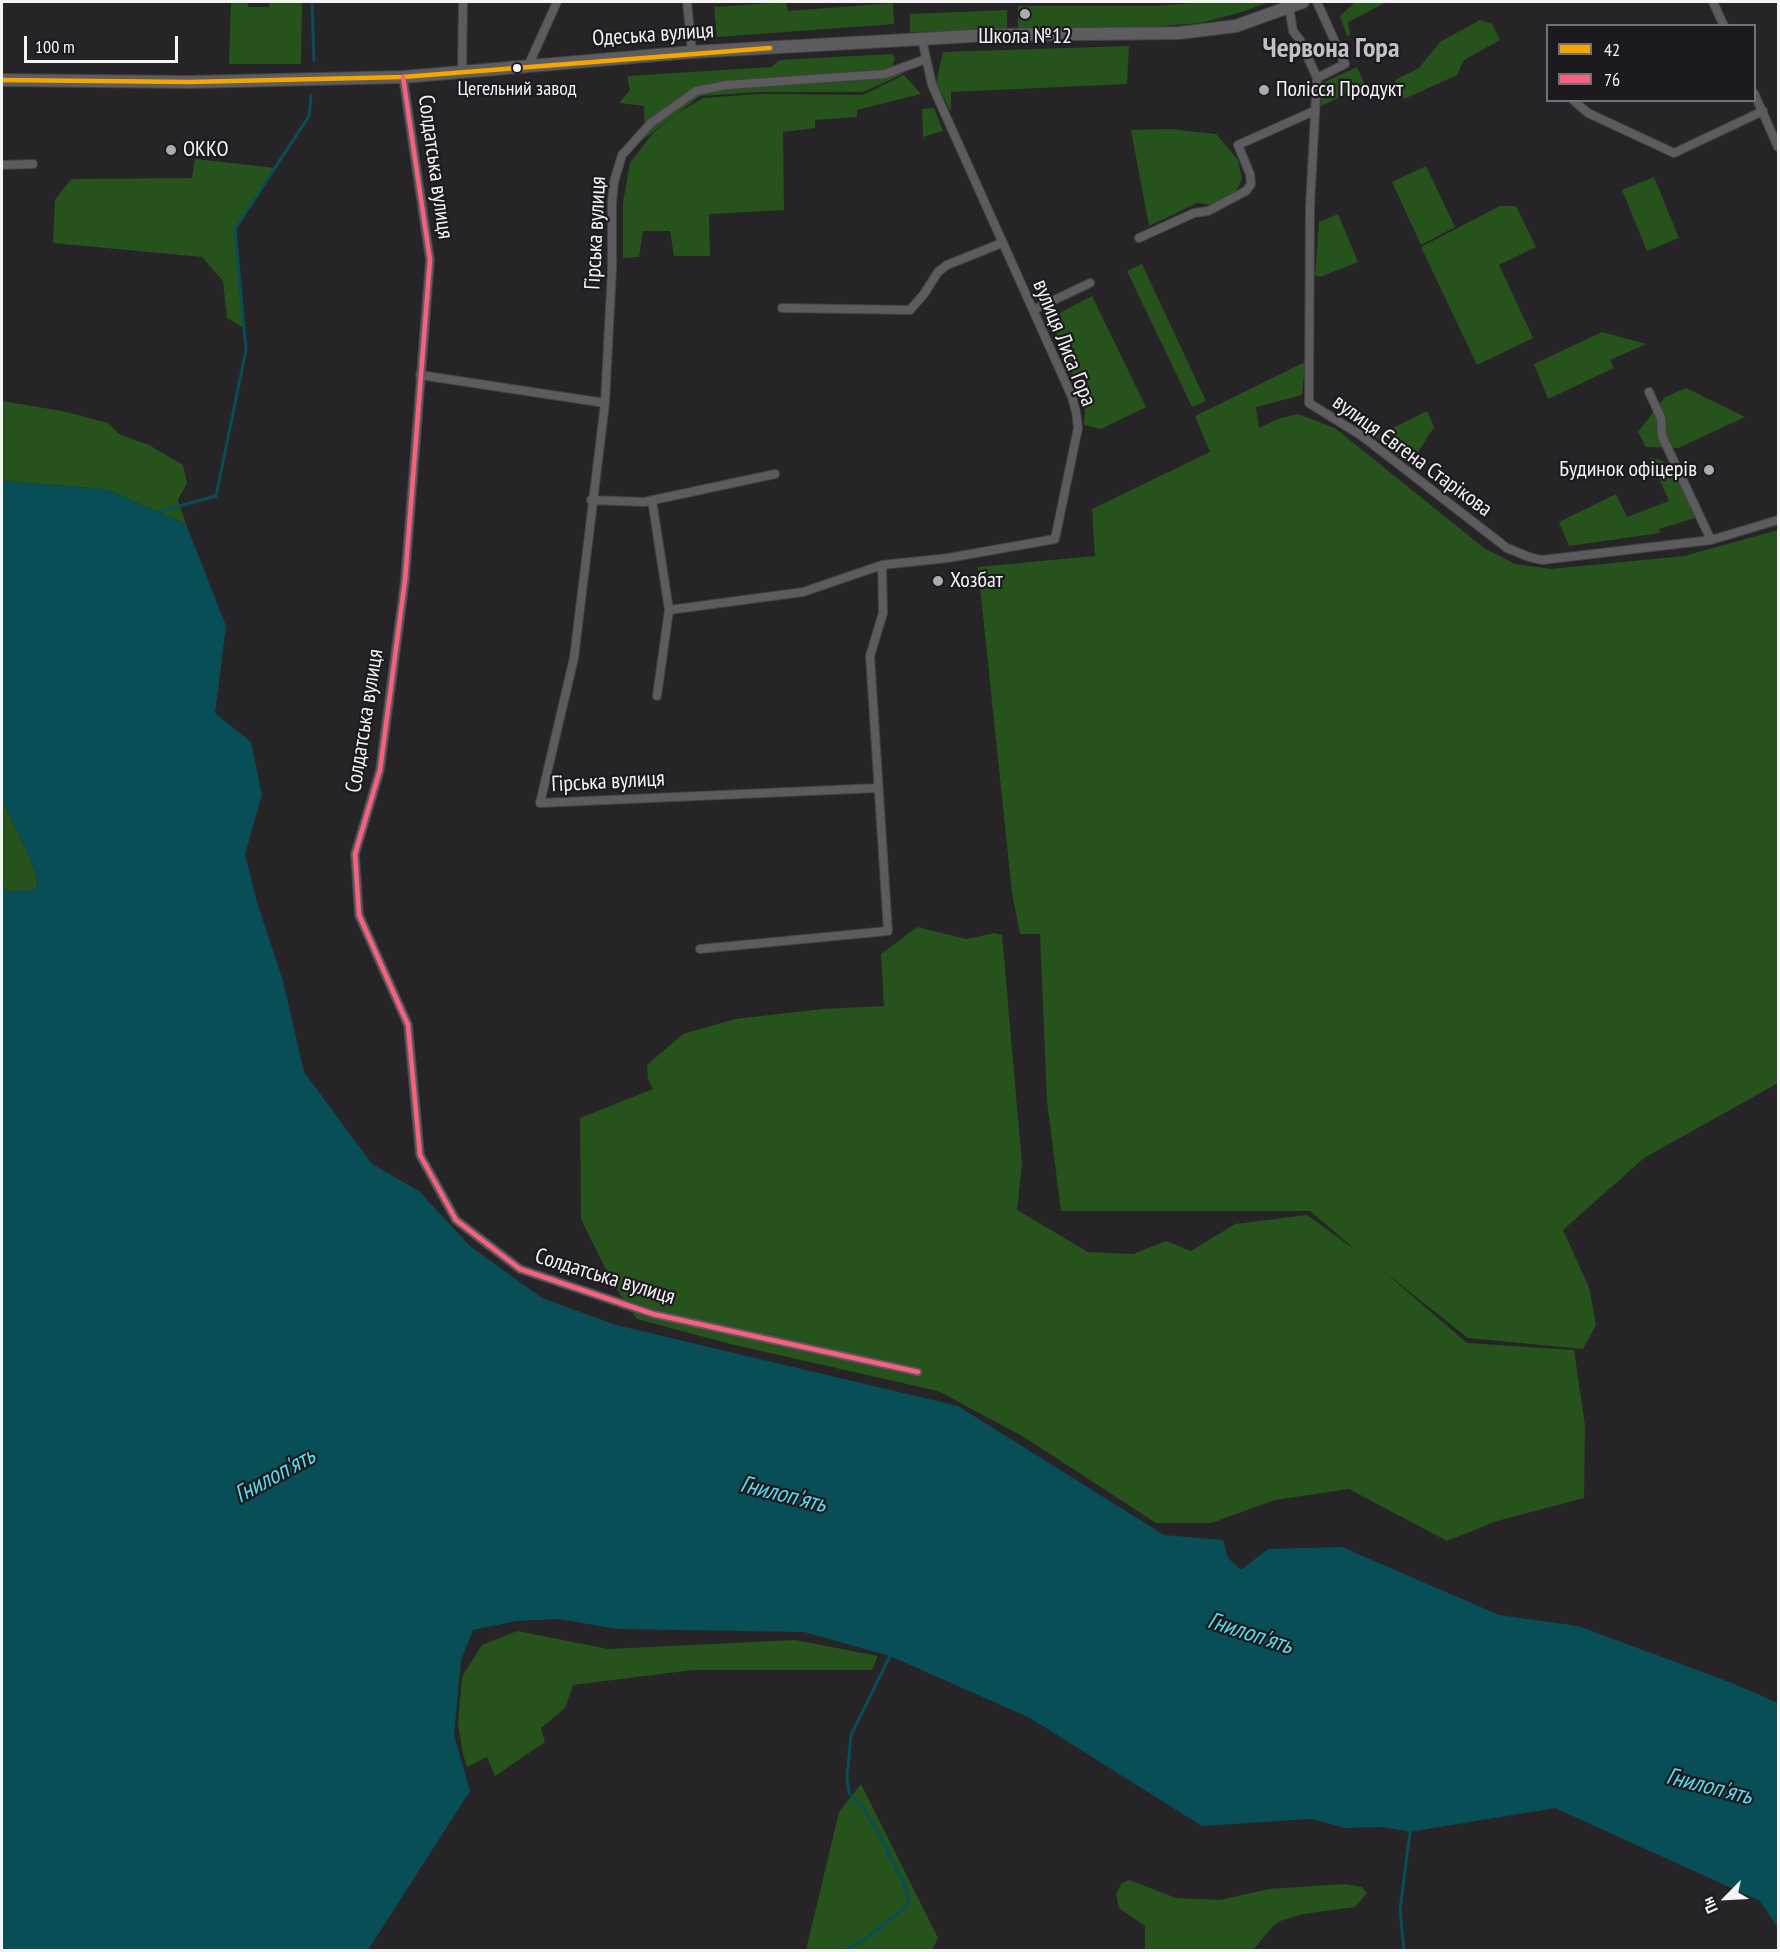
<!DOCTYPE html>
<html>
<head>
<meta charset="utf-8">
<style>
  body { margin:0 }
  #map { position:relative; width:1780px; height:1952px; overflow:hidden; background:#262427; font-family:"PT Sans Narrow",sans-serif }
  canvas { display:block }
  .frame { position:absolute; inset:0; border:3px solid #f4f3f6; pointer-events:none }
  .legend { position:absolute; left:1546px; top:24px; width:210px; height:78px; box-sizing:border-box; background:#1c1a1e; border:2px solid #727174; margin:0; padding:8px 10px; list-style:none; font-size:18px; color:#f4f3f6 }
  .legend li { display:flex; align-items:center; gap:12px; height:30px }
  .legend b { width:30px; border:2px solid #727174 }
  .north { position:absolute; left:1696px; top:1868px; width:60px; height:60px; -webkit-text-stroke:4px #1c1a1e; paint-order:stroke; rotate:246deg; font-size:16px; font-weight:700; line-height:24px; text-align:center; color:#f4f3f6 }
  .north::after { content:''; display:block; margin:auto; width:21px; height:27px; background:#f4f3f6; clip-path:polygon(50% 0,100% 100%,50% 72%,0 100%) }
  .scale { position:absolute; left:24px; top:36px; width:154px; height:27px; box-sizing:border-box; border:3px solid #f4f3f6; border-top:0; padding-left:8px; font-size:18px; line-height:21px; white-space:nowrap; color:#f4f3f6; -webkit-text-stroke:4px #1c1a1e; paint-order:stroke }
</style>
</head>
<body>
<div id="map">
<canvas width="1780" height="1952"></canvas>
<div class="frame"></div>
<ul class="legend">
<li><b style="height:8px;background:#f7a600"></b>42</li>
<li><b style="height:8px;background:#f8607d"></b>76</li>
</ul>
<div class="north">Пн</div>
<div class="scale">100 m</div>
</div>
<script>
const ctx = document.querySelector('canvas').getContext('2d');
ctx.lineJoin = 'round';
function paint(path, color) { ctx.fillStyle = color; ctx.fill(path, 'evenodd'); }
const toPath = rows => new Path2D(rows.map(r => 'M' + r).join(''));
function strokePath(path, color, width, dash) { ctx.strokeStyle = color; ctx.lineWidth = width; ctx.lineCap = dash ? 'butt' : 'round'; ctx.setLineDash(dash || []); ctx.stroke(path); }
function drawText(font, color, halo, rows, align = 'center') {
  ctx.font = font + ' "PT Sans Narrow",sans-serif'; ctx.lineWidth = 4.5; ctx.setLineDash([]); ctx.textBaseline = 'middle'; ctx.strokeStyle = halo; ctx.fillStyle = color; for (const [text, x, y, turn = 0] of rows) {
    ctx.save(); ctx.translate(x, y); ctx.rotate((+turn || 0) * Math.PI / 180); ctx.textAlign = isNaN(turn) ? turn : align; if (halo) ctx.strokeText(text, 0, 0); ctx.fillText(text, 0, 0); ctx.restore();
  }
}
paint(toPath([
  [231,2,248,2,248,7,269,7,270,2,302,2,301,64,229,64],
  [786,2,788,11,893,3,894,24,717,37,714,7],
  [1207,2,1269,2,1242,12,1200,23,1121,29,1018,30,1018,6,1155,6],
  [1355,2,1387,2,1348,22,1350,35,1347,36,1340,16],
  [1007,10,1007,30,910,32,910,14],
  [1480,20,1492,24,1500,40,1464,60,1457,75,1404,99,1395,80,1419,68,1440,42],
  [1129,46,1127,84,951,92,951,112,936,83,943,52],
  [892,54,895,58,893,65,903,74,863,92,761,92,700,96,645,138,644,106,619,103,630,90,627,76,771,67,780,60],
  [1357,67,1365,85,1321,106,1320,84],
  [904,75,921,94,857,110,857,117,815,120,815,128,783,132,784,210,709,214,710,256,674,256,670,231,643,231,639,257,623,258,623,202,630,163,653,133,678,113,703,98,760,94,863,95],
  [934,108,943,131,923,137,922,109],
  [1171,129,1216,134,1238,160,1242,179,1236,191,1212,205,1197,203,1149,226,1131,130],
  [195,159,275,168,235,229,244,328,227,318,223,281,202,257,53,243,55,200,71,179,192,178],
  [1426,166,1455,227,1421,245,1392,182],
  [1654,177,1679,238,1647,251,1622,190],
  [1500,206,1516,206,1536,247,1499,265,1533,338,1477,365,1421,247],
  [1338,214,1358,262,1320,277,1315,275,1319,222],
  [1142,264,1206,401,1192,407,1127,271],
  [1092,296,1146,407,1101,429,1084,425,1085,407,1050,318],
  [1602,332,1646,344,1610,360,1614,368,1548,399,1534,364],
  [1305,362,1302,395,1256,407,1259,428,1278,419,1298,414,1335,428,1484,548,1515,564,1551,569,1684,556,1778,530,1778,1083,1644,1158,1563,1230,1589,1287,1596,1325,1583,1349,1468,1338,1382,1270,1467,1343,1574,1350,1585,1426,1584,1498,1497,1521,1447,1541,1349,1489,1275,1500,1211,1523,1156,1523,1024,1437,938,1391,730,1344,637,1319,613,1284,581,1219,580,1118,653,1089,648,1079,647,1065,683,1034,735,1019,823,1009,884,1006,881,954,917,927,966,939,995,933,1002,935,1022,1164,1017,1210,1088,1252,1133,1254,1166,1241,1191,1251,1235,1224,1307,1215,1357,1251,1310,1211,1061,1211,1047,1101,1040,934,1020,934,1012,893,978,567,1095,556,1092,509,1210,452,1195,416],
  [1686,388,1745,417,1678,448,1646,447,1638,432,1665,397],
  [2,401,62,411,108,423,119,434,149,445,183,465,187,483,178,500,186,524,105,489,2,481],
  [1427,411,1434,427,1410,465,1375,437],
  [1650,457,1663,461,1678,478,1695,518,1659,529,1660,533,1569,546,1559,522,1616,494,1627,517,1669,501],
  [2,799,29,855,36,874,37,890,8,892,2,888],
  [517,1631,608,1649,795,1640,878,1656,872,1670,693,1670,573,1685,565,1708,541,1728,545,1742,495,1776,487,1757,467,1767,463,1754,458,1724,462,1677,482,1645],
  [861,1784,938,1938,932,1950,806,1950,839,1812],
  [1129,1880,1176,1898,1220,1900,1269,1889,1345,1884,1362,1887,1367,1893,1355,1907,1303,1914,1280,1921,1273,1926,1253,1950,1145,1950,1145,1926,1119,1908,1116,1894,1122,1883]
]), '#26531b');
paint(toPath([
  [2,481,105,489,186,524,226,626,215,713,251,742,262,795,245,854,257,902,283,981,304,1072,372,1164,419,1191,470,1246,542,1298,616,1325,958,1406,1164,1535,1223,1540,1228,1558,1241,1570,1268,1549,1342,1547,1499,1615,1578,1626,1732,1683,1778,1703,1778,1928,1760,1901,1555,1808,1410,1832,1383,1827,1345,1828,1312,1819,1202,1826,1030,1718,890,1656,804,1632,617,1629,559,1619,516,1621,473,1630,461,1660,454,1735,470,1791,368,1950,2,1950,2,887,8,892,37,889,36,874,29,855,2,799]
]), '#084e57');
strokePath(toPath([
  [312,2,314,61],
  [158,512,216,496,246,350,235,229,309,116,311,96],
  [847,1950,867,1938,909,1904,907,1890,880,1836,864,1809,849,1793,847,1776,851,1735,890,1656],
  [1404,1950,1400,1910,1410,1832]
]), '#084e57', 3);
const minor = toPath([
  [687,2,692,52],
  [1284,2,1289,7,1293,31,1300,40,1317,78,1310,206,1309,403,1362,436,1507,548,1529,557,1542,560,1711,540,1778,520],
  [1713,2,1724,26],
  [528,66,557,2],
  [462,72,463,2],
  [403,77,430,260,405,580,380,770,355,854,359,915,408,1025,420,1155,456,1220,520,1269,653,1314,918,1372],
  [1317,78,1345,64,1317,2],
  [1754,93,1778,147],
  [1573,100,1588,113,1674,153,1763,111],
  [2,165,33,164],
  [1139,238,1194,213,1208,211,1246,191,1251,184,1250,174,1238,145,1314,111],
  [782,308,910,310,924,294,938,272,947,265,1002,243],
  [1033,310,1090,283],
  [420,375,605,403],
  [1649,392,1661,418,1662,436,1711,540],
  [591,500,644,502,775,474],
  [652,500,669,610,657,696],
  [669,610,803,592,882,565,948,558,1055,539,1078,428,1076,412,1072,397,932,85,922,39],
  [878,788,540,803,574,658,605,403,612,269,612,203,614,182,622,155,651,123,696,91,727,85,885,74,926,59],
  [700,949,888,931,870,656,883,613,882,565]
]);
const primary = toPath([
  [2,80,190,82,403,77,692,52,922,39,988,35,1179,33,1236,26,1303,2]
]);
strokePath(minor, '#434243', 10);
strokePath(primary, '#434243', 14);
strokePath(minor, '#5c5b5d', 8);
strokePath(primary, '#5d5c5e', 12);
strokePath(toPath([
  [2,80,190,82,403,77,770,48]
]), '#f7a600', 4.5);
strokePath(toPath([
  [403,77,430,260,405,580,380,770,355,854,359,915,408,1025,420,1155,456,1220,520,1269,653,1314,918,1372]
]), '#f8607d', 4.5);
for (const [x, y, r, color] of [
  [1025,14,6,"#acabae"],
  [517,68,5,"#f4f3f6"],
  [1264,90,6,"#acabae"],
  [171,150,6,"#acabae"],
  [1709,470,6,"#acabae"],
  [938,581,6,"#acabae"]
]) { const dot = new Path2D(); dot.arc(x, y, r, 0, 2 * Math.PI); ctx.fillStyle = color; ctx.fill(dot); strokePath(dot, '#1c1a1e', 2); }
drawText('20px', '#f4f3f6', '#1c1a1e', [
  ["Цегельний завод",517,89]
]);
drawText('22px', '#f4f3f6', '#1c1a1e', [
  ["Одеська вулиця",653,35,-4],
  ["Солдатська вулиця",435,167,82],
  ["Гірська вулиця",596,233,-87],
  ["вулиця Лиса Гора",1064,343,68],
  ["вулиця Євгена Старікова",1412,456,36],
  ["Солдатська вулиця",365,721,-81],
  ["Гірська вулиця",608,782,-3],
  ["Солдатська вулиця",605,1277,17]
]);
drawText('22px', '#f4f3f6', '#1c1a1e', [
  ["Школа №12",1025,37,"center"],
  ["Полісся Продукт",1276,90],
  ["ОККО",183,150],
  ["Будинок офіцерів",1697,470,"right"],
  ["Хозбат",950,581]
], 'left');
drawText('italic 24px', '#5adaed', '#1c1a1e', [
  ["Гнилоп'ять",275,1476,-29],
  ["Гнилоп'ять",783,1495,14],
  ["Гнилоп'ять",1250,1634,18],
  ["Гнилоп'ять",1709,1787,14]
]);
drawText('bold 28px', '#c2bfc5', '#1c1a1e', [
  ["Червона Гора",1331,49]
]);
</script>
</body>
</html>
